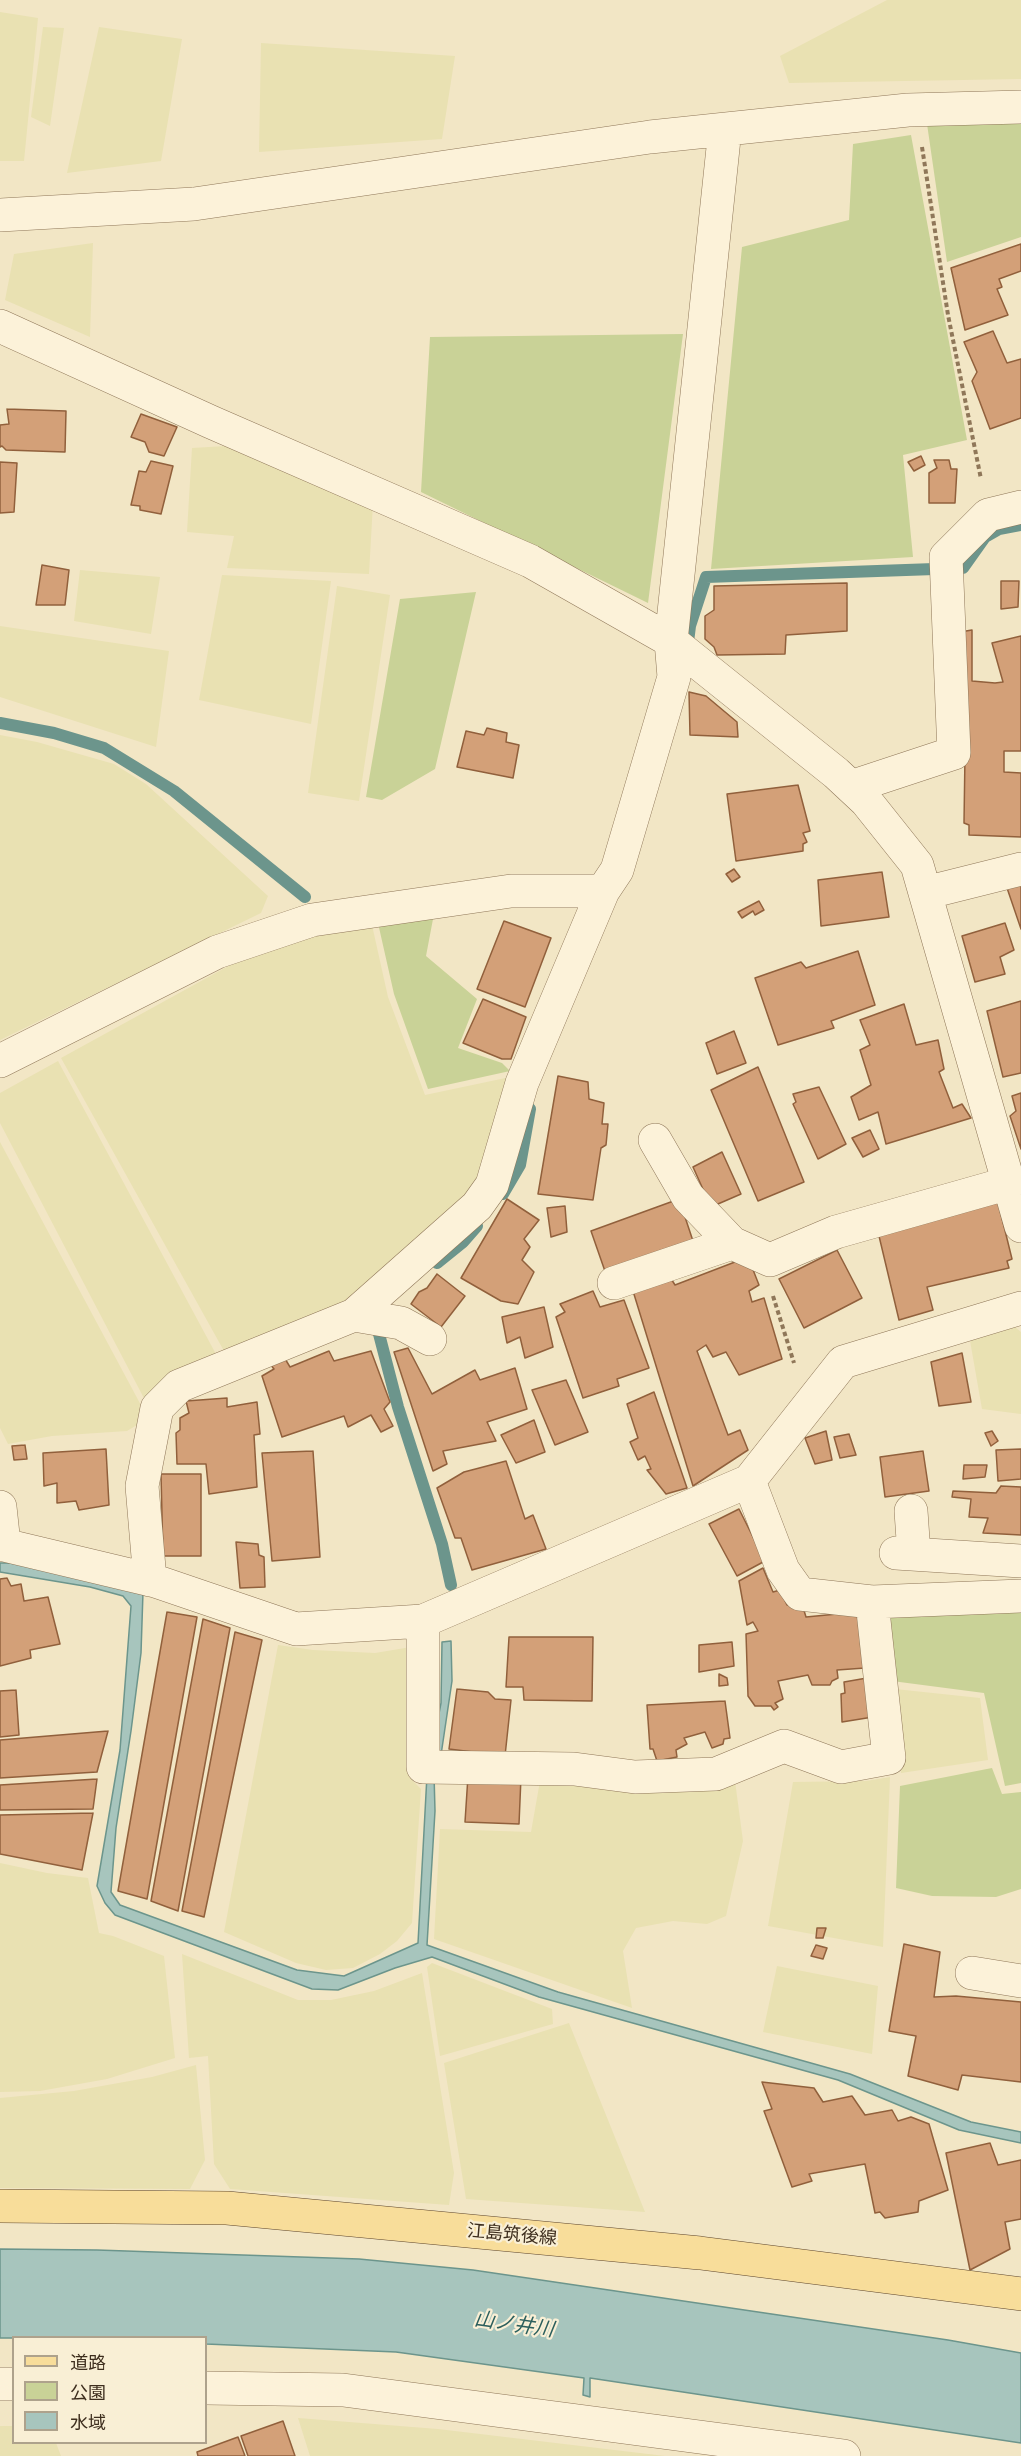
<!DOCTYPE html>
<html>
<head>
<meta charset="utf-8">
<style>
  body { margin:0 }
  #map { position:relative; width:1021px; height:2456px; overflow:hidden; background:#f2e6c5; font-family:"Noto Serif","Noto Sans JP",serif }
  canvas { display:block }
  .legend { position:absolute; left:12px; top:2336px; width:195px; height:108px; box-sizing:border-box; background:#f9efd5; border:2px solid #aea28c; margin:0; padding:8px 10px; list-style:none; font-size:18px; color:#3e2e1e }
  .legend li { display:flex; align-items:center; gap:12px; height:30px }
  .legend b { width:30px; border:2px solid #aea28c }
</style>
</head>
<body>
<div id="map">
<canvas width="1021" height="2456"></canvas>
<ul class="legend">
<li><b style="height:8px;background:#f8dd9a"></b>道路</li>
<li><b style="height:16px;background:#c9d297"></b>公園</li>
<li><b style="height:16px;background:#a7c5bd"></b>水域</li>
</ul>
</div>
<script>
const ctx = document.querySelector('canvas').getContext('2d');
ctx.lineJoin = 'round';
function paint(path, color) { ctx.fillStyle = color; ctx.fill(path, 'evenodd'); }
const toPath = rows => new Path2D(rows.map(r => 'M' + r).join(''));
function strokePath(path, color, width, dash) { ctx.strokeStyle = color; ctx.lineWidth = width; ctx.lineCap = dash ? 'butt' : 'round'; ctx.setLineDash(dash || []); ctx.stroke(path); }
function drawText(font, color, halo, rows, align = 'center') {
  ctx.font = font + ' "Noto Serif","Noto Sans JP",serif'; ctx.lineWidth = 4.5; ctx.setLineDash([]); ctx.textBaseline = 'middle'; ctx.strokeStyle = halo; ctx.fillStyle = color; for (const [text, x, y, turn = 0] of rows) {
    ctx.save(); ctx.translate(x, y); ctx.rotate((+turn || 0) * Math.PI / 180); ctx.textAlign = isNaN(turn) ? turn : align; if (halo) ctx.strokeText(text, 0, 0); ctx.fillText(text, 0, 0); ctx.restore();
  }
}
paint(toPath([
  [887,0,1021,0,1021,79,789,83,780,56],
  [0,12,38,18,24,161,0,161],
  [43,27,64,28,50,126,31,117],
  [99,27,182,39,161,161,67,173],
  [261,43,455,56,442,139,259,152],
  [93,243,90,337,5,300,14,254],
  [226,446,373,503,369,574,227,568,234,536,187,532,192,448],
  [80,570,160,577,151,634,74,621],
  [222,575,331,581,311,724,199,700],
  [337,586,390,595,359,801,308,793],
  [0,626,169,651,156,747,0,697],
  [0,735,37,742,114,764,146,784,268,896,261,913,0,1040],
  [372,925,388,997,425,1095,515,1076,484,1183,358,1297,224,1351,61,1058,263,947],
  [58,1061,217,1356,147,1404,0,1123,0,1093],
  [0,1142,143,1409,142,1422,127,1431,52,1436,8,1444,0,1428],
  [1014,1326,1021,1332,1021,1414,982,1409,969,1335],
  [278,1645,313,1650,375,1653,417,1646,410,1778,421,1789,412,1923,397,1941,380,1954,353,1968,326,1970,296,1963,224,1932],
  [895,1689,980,1698,988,1760,901,1773],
  [890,1777,883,1947,768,1926,793,1782,866,1781],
  [540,1781,735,1781,743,1841,726,1916,707,1924,673,1921,636,1928,623,1951,632,2008,434,1939,440,1829,531,1832],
  [0,1863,47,1873,88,1878,99,1933,113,1936,164,1956,175,2058,107,2079,40,2091,0,2092],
  [182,1954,298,2000,331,2000,374,1991,422,1973,454,2173,449,2205,230,2189,214,2164,208,2056,189,2058],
  [432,1963,552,2009,553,2024,440,2056,427,1967],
  [777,1966,878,1986,872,2054,763,2032],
  [569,2023,645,2212,466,2199,444,2063],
  [196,2065,205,2160,190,2189,0,2188,0,2098,74,2091,152,2077],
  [298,2418,438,2429,665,2456,310,2456],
  [0,2426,13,2426,14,2442,56,2443,61,2456,0,2456]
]), '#e9e1b2');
paint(toPath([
  [926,117,1021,121,1021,237,947,262],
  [911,135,967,440,903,455,913,557,711,569,742,247,849,220,853,144],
  [683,334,648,603,421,492,430,337],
  [476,592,435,769,382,800,366,797,400,599],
  [433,919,426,956,477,999,458,1048,502,1063,510,1071,428,1089,394,994,378,923],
  [882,1612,1021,1613,1021,1783,1005,1786,984,1693,892,1681],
  [992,1768,1002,1794,1021,1792,1021,1889,996,1897,932,1896,896,1888,900,1786]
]), '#c9d297');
const water = toPath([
  [0,1563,30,1563,143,1592,141,1653,131,1731,116,1828,111,1892,120,1905,297,1970,344,1976,418,1943,427,1775,434,1774,435,1811,427,1945,558,1992,850,2074,971,2122,1021,2132,1021,2143,959,2130,838,2080,539,1997,432,1957,395,1968,338,1990,312,1989,115,1915,105,1903,97,1886,120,1750,131,1606,123,1596,90,1587,0,1572,0,1563],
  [451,1641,452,1681,441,1755,431,1755,441,1703,442,1642,451,1641],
  [0,2249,97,2250,359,2259,473,2270,948,2340,1021,2353,1021,2443,590,2378,590,2397,583,2395,584,2378,396,2352,206,2344,206,2338,0,2338,0,2249]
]);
paint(water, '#a7c5bd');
strokePath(water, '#6c958c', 1.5);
strokePath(toPath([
  [687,650,690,626,706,577,963,568,985,537,999,529,1021,525],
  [0,723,54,733,104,748,174,791,305,897],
  [503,1194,520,1165,530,1109],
  [437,1263,463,1242,477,1226],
  [381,1322,379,1334,398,1407,442,1544,451,1585]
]), '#6c958c', 12);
const building = toPath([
  [1021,244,1021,271,999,279,1002,287,997,289,1008,315,965,330,951,268,1021,244],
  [993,331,1007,363,1021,359,1021,418,990,429,972,381,977,372,964,342,993,331],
  [7,409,66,411,65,452,6,450,2,446,0,447,0,425,9,424,7,409],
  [141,414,177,427,164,456,149,452,145,442,131,437,141,414],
  [921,456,925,465,914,471,908,462,921,456],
  [934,460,949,460,951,469,957,469,955,503,929,503,929,473,937,468,934,460],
  [151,461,173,466,161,514,140,510,140,506,131,505,139,471,146,472,151,461],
  [0,462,17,463,14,512,0,513,0,462],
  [42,565,69,570,65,605,36,605,42,565],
  [1001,581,1019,581,1018,607,1001,609,1001,581],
  [847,583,847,631,786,635,785,654,717,655,714,647,705,639,705,616,714,610,714,586,847,583],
  [972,630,972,681,995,683,1003,682,992,643,1021,636,1021,751,1004,751,1004,772,1021,773,1021,837,969,835,969,825,964,823,966,686,960,632,972,630],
  [689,692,706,696,737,722,738,737,690,735,689,692],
  [487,728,507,733,506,742,519,745,513,778,457,767,466,731,484,735,487,728],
  [798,785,810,831,803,833,807,842,803,844,803,851,736,861,727,794,798,785],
  [734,869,740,877,732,882,726,874,734,869],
  [882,872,889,917,821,926,818,880,882,872],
  [1021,881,1021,929,1006,885,1021,881],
  [759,901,764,910,755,915,753,911,742,918,738,912,759,901],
  [504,921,551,938,525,1007,477,989,504,921],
  [1005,923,1014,950,1000,957,1005,974,975,982,962,936,1005,923],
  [858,951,875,1005,831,1021,834,1028,778,1045,755,978,801,962,806,968,858,951],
  [483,999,526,1017,511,1059,502,1059,463,1043,483,999],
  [1021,1001,1021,1073,1003,1077,987,1011,1021,1001],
  [904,1004,916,1045,938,1040,944,1069,939,1072,953,1108,962,1104,971,1118,886,1144,878,1112,859,1120,851,1097,871,1085,860,1050,870,1045,860,1020,904,1004],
  [734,1031,746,1063,717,1074,706,1043,734,1031],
  [758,1067,804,1182,758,1201,711,1090,758,1067],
  [558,1076,588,1082,589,1099,604,1103,602,1124,608,1124,606,1145,601,1148,593,1200,538,1194,558,1076],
  [819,1087,846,1144,818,1159,793,1104,796,1102,793,1094,819,1087],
  [1021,1093,1021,1149,1010,1116,1016,1111,1012,1096,1021,1093],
  [870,1130,879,1149,863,1157,852,1138,870,1130],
  [722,1152,741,1194,711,1207,693,1167,722,1152],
  [507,1199,539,1220,524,1239,530,1247,522,1260,534,1272,518,1304,501,1301,461,1278,507,1199],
  [679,1199,694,1244,607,1277,591,1231,679,1199],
  [998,1202,1012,1259,1007,1261,1009,1268,927,1287,933,1310,899,1320,879,1236,998,1202],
  [565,1206,567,1232,551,1237,547,1208,565,1206],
  [837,1250,862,1298,804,1328,779,1279,837,1250],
  [748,1257,759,1285,749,1291,752,1302,764,1298,782,1359,739,1375,726,1352,713,1357,706,1345,697,1351,728,1435,740,1430,748,1450,693,1486,633,1291,670,1277,675,1285,748,1257],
  [437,1274,465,1296,441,1327,411,1304,419,1292,427,1288,437,1274],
  [593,1291,600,1307,624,1300,649,1368,617,1379,619,1386,583,1398,556,1317,565,1312,560,1304,593,1291],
  [544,1307,553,1347,525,1358,520,1337,507,1343,502,1317,544,1307],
  [408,1348,432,1394,475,1370,480,1380,515,1368,527,1409,487,1422,496,1441,443,1451,447,1464,433,1471,394,1352,408,1348],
  [329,1351,334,1361,371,1351,390,1402,384,1409,393,1426,381,1432,371,1415,348,1427,344,1416,282,1437,262,1376,274,1369,270,1364,284,1357,290,1367,329,1351],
  [962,1353,971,1402,939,1406,931,1362,962,1353],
  [566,1380,588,1432,555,1445,532,1390,566,1380],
  [654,1392,687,1488,666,1494,647,1470,651,1469,645,1456,638,1460,630,1442,638,1438,627,1404,654,1392],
  [227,1398,227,1407,257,1402,260,1434,254,1435,257,1487,209,1494,206,1464,177,1464,176,1433,180,1430,180,1418,189,1413,186,1401,227,1398],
  [534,1420,545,1452,516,1463,501,1435,534,1420],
  [826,1431,832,1460,815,1464,805,1438,826,1431],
  [992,1431,998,1441,991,1446,985,1433,992,1431],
  [849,1434,856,1455,840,1458,834,1437,849,1434],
  [25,1445,27,1459,14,1460,12,1446,25,1445],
  [106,1449,109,1505,79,1510,76,1501,57,1503,57,1483,44,1486,43,1453,106,1449],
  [1021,1449,1021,1479,998,1481,996,1450,1021,1449],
  [313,1451,320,1557,272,1561,262,1453,313,1451],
  [923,1451,929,1491,885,1497,880,1457,923,1451],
  [506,1461,525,1519,533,1515,546,1549,472,1570,461,1538,455,1538,437,1488,464,1472,506,1461],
  [964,1465,987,1465,985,1477,963,1479,964,1465],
  [161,1474,201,1474,201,1556,163,1556,161,1474],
  [1001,1486,1021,1487,1021,1535,983,1533,988,1518,969,1517,971,1499,952,1497,953,1491,996,1493,1001,1486],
  [739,1509,765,1561,737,1576,709,1524,739,1509],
  [236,1542,258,1544,259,1555,264,1557,265,1587,240,1588,236,1542],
  [763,1568,773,1592,780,1590,787,1605,802,1604,806,1617,858,1612,865,1668,837,1670,838,1678,832,1681,830,1685,812,1685,808,1675,778,1681,783,1699,775,1703,778,1707,774,1710,771,1706,755,1706,748,1696,746,1634,758,1631,753,1622,747,1625,739,1581,763,1568],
  [7,1578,11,1586,21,1584,24,1601,48,1597,60,1644,30,1650,31,1658,0,1666,0,1579,7,1578],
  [167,1612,197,1617,147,1899,118,1891,167,1612],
  [203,1619,230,1628,178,1911,151,1901,203,1619],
  [235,1632,262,1640,204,1917,182,1911,235,1632],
  [509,1637,593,1637,592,1701,524,1700,523,1687,506,1687,509,1637],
  [732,1642,734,1666,699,1672,699,1645,732,1642],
  [719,1674,727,1678,728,1685,719,1686,719,1674],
  [867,1678,873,1717,842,1722,841,1694,845,1693,844,1682,867,1678],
  [457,1689,488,1692,495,1699,511,1700,505,1756,449,1749,457,1689],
  [16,1690,19,1735,0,1737,0,1691,16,1690],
  [725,1701,730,1738,724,1739,723,1744,712,1748,705,1732,684,1738,687,1744,676,1750,677,1757,657,1761,653,1749,650,1749,647,1705,725,1701],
  [108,1731,97,1772,0,1778,0,1740,108,1731],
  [468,1776,521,1777,519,1824,465,1822,468,1776],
  [97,1779,93,1809,0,1810,0,1785,97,1779],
  [93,1813,82,1870,0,1854,0,1815,93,1813],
  [817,1928,826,1928,823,1938,816,1938,817,1928],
  [904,1944,940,1952,934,1997,956,1996,1021,2002,1021,2082,962,2075,958,2090,908,2076,916,2036,889,2031,904,1944],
  [816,1945,827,1948,823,1959,811,1956,816,1945],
  [762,2082,814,2088,823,2102,852,2096,865,2115,892,2110,898,2121,911,2117,929,2124,948,2190,919,2201,918,2212,885,2218,880,2212,875,2213,865,2164,809,2174,812,2181,792,2187,764,2111,772,2109,762,2082],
  [990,2143,998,2165,1021,2160,1021,2219,1005,2222,1010,2249,970,2270,946,2153,990,2143],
  [283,2421,295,2456,248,2456,241,2436,283,2421],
  [238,2437,245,2456,198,2456,197,2452,238,2437]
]);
paint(building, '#d3a078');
strokePath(building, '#91603c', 1.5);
const minor = toPath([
  [0,215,194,204,650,137,908,110,1021,107],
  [0,326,211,422,530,561,671,641,836,773,866,801,917,865,1021,1226],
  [851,787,954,753,946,557,988,515,1021,507],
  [925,893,1021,869],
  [0,1061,217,952,312,920,511,891,603,891],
  [655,1140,688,1197,732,1243],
  [614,1283,732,1243,770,1260,836,1232,1009,1183],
  [354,1315,401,1323,430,1339],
  [749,1481,783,1570,800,1594,872,1602,1021,1596],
  [0,1507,4,1544],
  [911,1511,914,1554],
  [0,1544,155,1581,296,1629,423,1621,749,1481,843,1362,1021,1308],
  [896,1553,1021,1561],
  [150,1580,142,1486,157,1408,179,1386,354,1315,477,1206,492,1185,522,1083,603,891,617,870,674,677,671,641,725,129],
  [423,1621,423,1767,574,1769,635,1777,716,1774,784,1746,841,1767,889,1758,872,1602],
  [972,1973,1021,1981],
  [0,2384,14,2384],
  [206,2388,343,2390,844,2456]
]);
const major = toPath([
  [0,2206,227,2208,700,2253,1021,2294]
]);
strokePath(minor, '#8f7759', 34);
strokePath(major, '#5d452d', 34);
strokePath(toPath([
  [922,147,948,315,981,479],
  [773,1296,794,1363]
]), '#8f7759', 4, [4.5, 3]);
strokePath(minor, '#fcf2d9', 33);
strokePath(major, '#f8dd9a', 33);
drawText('18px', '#3e2e1e', '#f9efd5', [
  ["江島筑後線",512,2235,5]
]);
drawText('italic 20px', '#2c5f5d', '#f9efd5', [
  ["山ノ井川",514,2325,8]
]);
</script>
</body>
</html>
